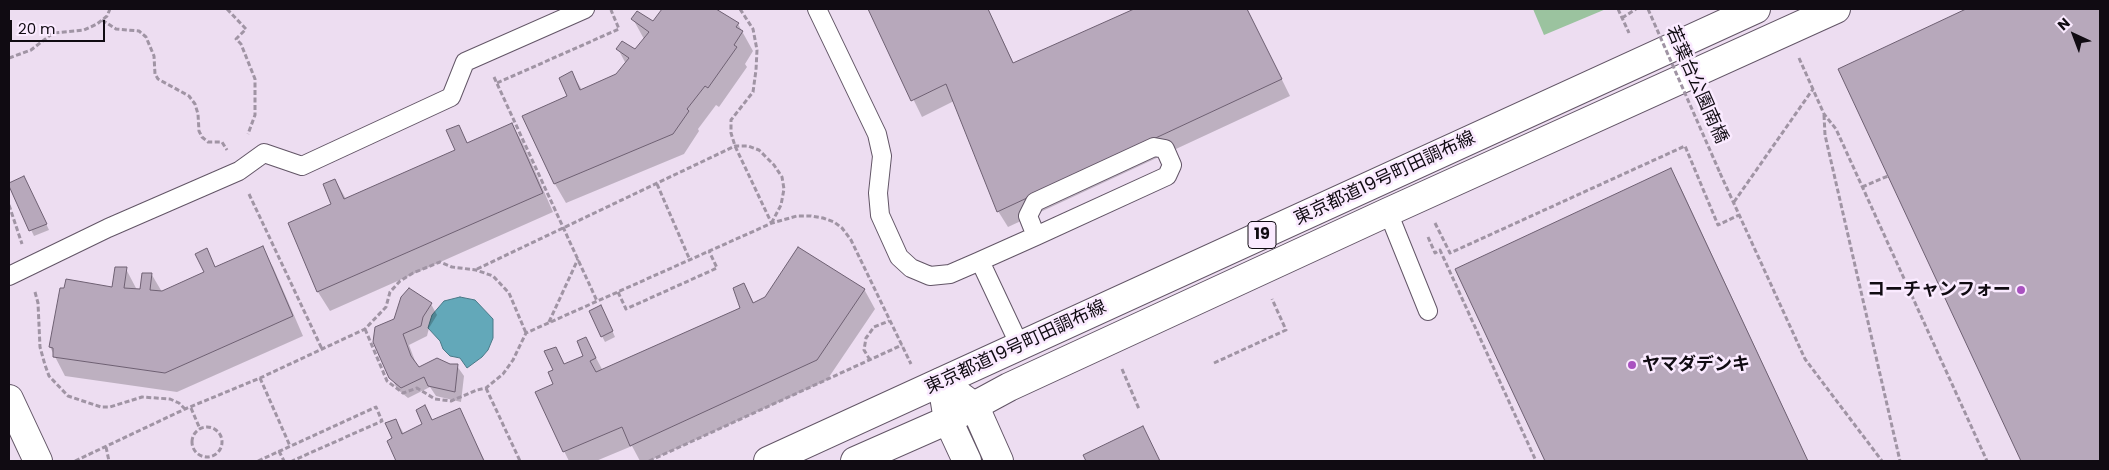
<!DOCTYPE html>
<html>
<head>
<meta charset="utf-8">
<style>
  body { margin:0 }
  #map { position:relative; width:2109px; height:470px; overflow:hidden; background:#edddf1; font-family:Poppins,sans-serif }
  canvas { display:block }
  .frame { position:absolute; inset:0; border:10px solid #100b12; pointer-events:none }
  .north { position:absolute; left:2049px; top:10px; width:50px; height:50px; -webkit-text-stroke:4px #faeaff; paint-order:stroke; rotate:317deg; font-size:14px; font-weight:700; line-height:20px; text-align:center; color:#100b12 }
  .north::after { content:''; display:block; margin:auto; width:18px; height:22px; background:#100b12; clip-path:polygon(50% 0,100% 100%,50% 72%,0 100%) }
  .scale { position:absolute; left:10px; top:20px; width:95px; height:22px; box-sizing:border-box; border:2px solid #100b12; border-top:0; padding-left:6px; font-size:15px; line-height:18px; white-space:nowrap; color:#100b12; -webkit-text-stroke:4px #faeaff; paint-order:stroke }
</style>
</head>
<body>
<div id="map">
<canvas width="2109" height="470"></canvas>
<div class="frame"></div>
<div class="north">N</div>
<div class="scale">20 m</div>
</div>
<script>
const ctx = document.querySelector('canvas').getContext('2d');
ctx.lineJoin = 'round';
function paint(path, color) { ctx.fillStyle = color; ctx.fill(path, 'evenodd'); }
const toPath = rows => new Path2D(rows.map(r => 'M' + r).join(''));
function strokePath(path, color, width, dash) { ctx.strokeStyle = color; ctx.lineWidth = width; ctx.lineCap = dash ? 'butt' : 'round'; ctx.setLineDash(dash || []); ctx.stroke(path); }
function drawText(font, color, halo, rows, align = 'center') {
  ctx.font = font + ' Poppins,"Noto Sans JP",sans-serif'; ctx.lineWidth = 5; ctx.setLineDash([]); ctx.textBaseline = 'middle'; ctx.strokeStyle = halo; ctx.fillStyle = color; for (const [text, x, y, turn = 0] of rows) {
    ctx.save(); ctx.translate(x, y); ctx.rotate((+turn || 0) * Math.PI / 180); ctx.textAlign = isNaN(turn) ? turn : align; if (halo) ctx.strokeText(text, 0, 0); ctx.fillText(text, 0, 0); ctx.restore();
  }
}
paint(toPath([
  [1533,9,1606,9,1544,35]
]), '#9bc39f');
const water = toPath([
  [460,297,475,300,493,319,493,338,488,350,482,357,467,368,460,358,450,356,443,349,440,341,428,328,432,315,444,301,460,297]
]);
paint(water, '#63a8b9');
strokePath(water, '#4a7987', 1);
paint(toPath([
  [664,9,713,9,738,24,753,51,745,64,747,67,719,107,716,105,698,129,699,131,684,154,566,203,555,184,524,116,569,96,572,73,582,90,617,75,626,64,618,49,635,51,644,39,633,19,654,23],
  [869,9,988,9,1014,64,1137,9,1247,9,1290,96,1008,227,998,211,954,101,922,117],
  [1968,9,2100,9,2100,461,2022,461,1840,70],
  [512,124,523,144,553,212,330,311,318,292,289,224,333,205,335,180,346,199,456,151,459,127,468,144],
  [1670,169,1680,186,1808,461,1546,461,1457,270],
  [27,183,49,230,34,236,9,184],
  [262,247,273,267,303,336,177,392,65,376,50,347,113,288,126,269,137,290,141,290,152,275,162,292,205,273,206,250,216,268],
  [744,284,754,303,864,289,875,309,827,380,649,461,640,461,632,446,596,461,569,461,564,451,554,370,555,348,565,365,585,357,586,339,603,371,742,308],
  [431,304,437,315,429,328,427,336,409,345,418,369,457,366,464,376,461,402,436,396,430,387,408,398,397,389,375,342],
  [604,312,615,337,605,342,602,336],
  [425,407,433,421,459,410,485,461,398,461,389,441,394,439,396,420,404,434,424,425],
  [1143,428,1160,461,1088,461,1085,455]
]), '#0003');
const building = toPath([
  [662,9,716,9,739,23,736,27,743,31,734,45,737,47,708,88,705,86,687,109,689,111,673,134,554,184,522,116,567,96,559,78,572,71,580,90,616,74,629,58,616,49,622,41,635,49,649,32,631,19,637,11,653,21,662,9],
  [868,9,988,9,1013,63,1134,9,1247,9,1282,79,997,212,946,84,911,101,868,9],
  [1966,9,2100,9,2100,461,2021,461,1838,69,1966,9],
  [512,123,543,193,317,292,288,223,331,204,323,184,335,179,344,199,455,150,446,130,459,125,467,143,512,123],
  [1671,168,1808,461,1545,461,1455,269,1671,168],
  [24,176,47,224,29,231,9,186,9,183,24,176],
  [263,246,293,316,165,373,53,357,53,348,49,347,60,288,64,288,66,279,112,287,115,267,127,267,124,288,140,289,142,273,152,273,150,290,162,291,204,272,195,254,207,248,215,267,263,246],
  [798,247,865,289,817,360,630,446,622,427,563,452,535,392,553,384,548,372,553,370,544,351,556,347,564,364,583,356,577,341,586,337,596,358,590,361,596,372,740,308,733,288,744,283,753,303,765,297,798,247],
  [409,288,432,303,423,317,421,326,403,334,411,356,419,367,437,358,450,364,458,364,455,392,428,386,424,377,401,388,389,378,373,342,375,327,394,319,401,297,409,288],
  [601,305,613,331,601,337,589,311,601,305],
  [425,405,432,420,460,408,484,461,396,461,387,441,392,438,385,423,396,419,402,434,422,424,416,410,425,405],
  [1143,426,1160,461,1086,461,1083,455,1143,426]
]);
paint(building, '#b7a8bb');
strokePath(building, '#6e6072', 1);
const service = toPath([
  [817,9,877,134,882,156,878,193,880,215,899,257,911,268,930,276,950,274,980,261,1020,346],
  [1388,212,1428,311],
  [980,261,1036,236,1167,176,1172,165,1165,149,1154,147,1035,202,1028,216,1036,236],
  [9,276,108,228,239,171,264,153,302,166,451,97,465,62,585,9]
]);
const tertiary = toPath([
  [941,382,975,407,999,461],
  [944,396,948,420,967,461],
  [9,399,38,461]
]);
const primary = toPath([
  [768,461,1756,9],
  [855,461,948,420,1009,387,1388,212,1836,9]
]);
strokePath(service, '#625566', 20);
strokePath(tertiary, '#625566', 30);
strokePath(primary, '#625566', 30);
strokePath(toPath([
  [227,9,246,29,236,39,241,44,255,79,255,115,248,134],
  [740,9,753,29,757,50,756,70,753,92,731,120,731,133,735,146,771,222],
  [1618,9,1629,33],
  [1622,18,1636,9],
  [102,20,116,29,139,31,146,37,154,56,155,74,158,79,189,96,195,104,198,114,199,131,202,137,208,142,222,142,227,150],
  [9,58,31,50,53,33,84,30,97,24,107,16,110,9],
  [1799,58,1824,114,1836,129,1987,461],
  [494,77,597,301],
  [497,83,619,29,611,10],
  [1824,115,1825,135,1900,461],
  [1720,173,1805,359,1882,461],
  [657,184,689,258],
  [1862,187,1888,176],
  [249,194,322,349],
  [1734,202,1813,89],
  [9,205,22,244],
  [1435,223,1450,253,1685,146,1718,225,1739,215],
  [1428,237,1435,253,1440,250,1536,461],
  [477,269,735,146,748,146,759,150,774,165,782,177,784,189,781,205,772,222],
  [35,292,38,303,40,347,45,365,49,376,68,396,101,407,110,407,142,397,170,399,179,403,185,409],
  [618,292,626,309,717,268,709,251],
  [549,322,578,259],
  [365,329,387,381,403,393,417,388,435,399,451,401,477,390,486,388,503,374,513,360,526,333,772,223,797,216,811,216,823,218,834,222,842,228,851,240,911,364],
  [870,360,864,350,866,338,874,327,889,321],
  [1214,363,1286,330,1272,299],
  [1122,369,1139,409],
  [260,378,290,446],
  [486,388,520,461],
  [191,408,200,429],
  '192 442a15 15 0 1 1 30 0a15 15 0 1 1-30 0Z',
  [106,447,109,461],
  [279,451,284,461],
  [75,461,185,409,260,378,365,329,386,307,390,292,400,281,413,273,440,262,452,267,476,270,493,276,509,293,526,333],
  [258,461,376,407,382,421,292,461],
  [649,461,902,345]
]), '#a094a4', 3, [5, 2.5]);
strokePath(service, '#fff', 18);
strokePath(tertiary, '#fff', 28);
strokePath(primary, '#fff', 28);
strokePath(toPath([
  [1648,9,1720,173]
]), '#a094a4', 3, [5, 2.5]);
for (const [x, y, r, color] of [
  [2021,290,5,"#a952c0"],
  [1632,365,5,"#a952c0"]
]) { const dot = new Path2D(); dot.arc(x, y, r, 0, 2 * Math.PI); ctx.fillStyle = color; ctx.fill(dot); strokePath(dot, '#faeaff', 2); }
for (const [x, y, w] of [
  [1262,235,28]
]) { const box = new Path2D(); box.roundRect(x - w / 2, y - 13.5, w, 27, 4); ctx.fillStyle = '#faeaff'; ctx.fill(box); strokePath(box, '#100b12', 1); }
drawText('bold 16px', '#100b12', null, [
  ["19",1262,235]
]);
drawText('18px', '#100b12', '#faeaff', [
  ["若葉台公園南橋",1696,85,66],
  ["東京都道19号町田調布線",1385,179,-25],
  ["東京都道19号町田調布線",1016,348,-25]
]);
drawText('bold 18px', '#100b12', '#faeaff', [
  ["コーチャンフォー",2011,290],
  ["ヤマダデンキ",1642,365,"left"]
], 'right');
</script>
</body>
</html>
